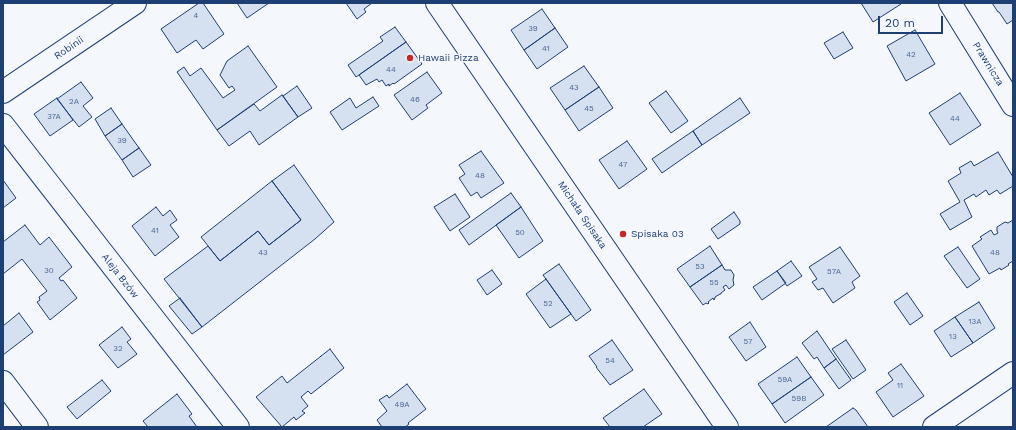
<!DOCTYPE html>
<html>
<head>
<meta charset="utf-8">
<style>
  body { margin:0 }
  #map { position:relative; width:1016px; height:430px; overflow:hidden; background:#f4f7fb; font-family:"Work Sans",sans-serif }
  canvas { display:block }
  .frame { position:absolute; inset:0; border:4px solid #1d3f73; pointer-events:none }
  .scale { position:absolute; left:878px; top:16px; width:65px; height:18px; box-sizing:border-box; border:2px solid #1d3f73; border-top:0; padding-left:5px; font-size:12px; line-height:14px; white-space:nowrap; color:#1d3f73; -webkit-text-stroke:3px #f4f7fb; paint-order:stroke }
</style>
</head>
<body>
<div id="map">
<canvas width="1016" height="430"></canvas>
<div class="frame"></div>
<div class="scale">20 m</div>
</div>
<script>
const ctx = document.querySelector('canvas').getContext('2d');
ctx.lineJoin = 'round';
function paint(path, color) { ctx.fillStyle = color; ctx.fill(path, 'evenodd'); }
const toPath = rows => new Path2D(rows.map(r => 'M' + r).join(''));
function strokePath(path, color, width, dash) { ctx.strokeStyle = color; ctx.lineWidth = width; ctx.lineCap = dash ? 'butt' : 'round'; ctx.setLineDash(dash || []); ctx.stroke(path); }
function drawText(font, color, halo, rows, align = 'center') {
  ctx.font = font + ' "Work Sans",sans-serif'; ctx.lineWidth = 3; ctx.setLineDash([]); ctx.textBaseline = 'middle'; ctx.strokeStyle = halo; ctx.fillStyle = color; for (const [text, x, y, turn = 0] of rows) {
    ctx.save(); ctx.translate(x, y); ctx.rotate((+turn || 0) * Math.PI / 180); ctx.textAlign = isNaN(turn) ? turn : align; if (halo) ctx.strokeText(text, 0, 0); ctx.fillText(text, 0, 0); ctx.restore();
  }
}
const building = toPath([
  [199,3,203,3,224,34,203,49,196,40,177,53,161,29,199,3],
  [237,3,269,3,247,18,237,3],
  [346,3,372,3,364,9,366,12,357,19,346,3],
  [861,3,900,3,901,4,873,22,861,3],
  [992,3,1013,3,1013,20,1007,24,999,12,998,12,992,3],
  [542,9,555,28,524,50,511,30,542,9],
  [395,27,406,42,356,77,348,65,383,41,380,37,395,27],
  [555,28,568,47,537,69,524,50,555,28],
  [915,30,935,64,906,81,887,46,915,30],
  [843,32,853,48,834,59,824,43,843,32],
  [406,42,422,64,394,84,393,83,389,86,389,84,386,86,382,80,379,82,377,79,366,85,359,75,406,42],
  [248,46,277,87,217,130,177,72,184,67,190,76,201,68,223,98,235,90,232,86,229,88,220,75,227,61,248,46],
  [584,66,599,87,565,110,550,88,584,66],
  [427,72,442,93,426,105,428,108,412,120,394,95,427,72],
  [81,82,93,98,83,106,92,117,79,127,57,99,81,82],
  [297,86,312,108,298,117,283,96,297,86],
  [599,87,613,108,579,131,565,110,599,87],
  [666,91,688,121,671,133,649,103,666,91],
  [960,93,981,125,950,145,929,113,960,93],
  [282,95,298,117,259,145,250,131,229,146,217,130,254,104,260,111,282,95],
  [373,97,379,106,342,130,330,112,350,98,356,108,373,97],
  [57,98,73,120,50,136,34,114,57,98],
  [740,98,750,113,702,145,693,131,740,98],
  [111,108,122,124,105,136,95,119,111,108],
  [122,124,139,148,122,160,105,136,122,124],
  [693,131,702,145,662,173,652,159,693,131],
  [627,141,647,169,619,189,599,160,627,141],
  [139,148,151,165,133,177,122,160,139,148],
  [481,151,504,183,481,198,477,192,471,196,459,178,465,174,459,165,481,151],
  [998,152,1013,177,1013,186,1000,194,997,190,989,195,986,190,976,197,974,194,964,200,972,217,950,230,940,214,960,202,948,181,961,173,959,168,971,161,974,166,998,152],
  [294,165,334,222,315,239,202,327,164,279,208,246,220,261,258,231,269,245,301,220,272,181,294,165],
  [3,180,16,198,3,208,3,180],
  [272,181,301,220,269,245,258,231,220,261,201,237,272,181],
  [511,193,521,207,469,245,459,230,511,193],
  [455,194,470,217,450,231,434,207,455,194],
  [156,207,163,216,170,210,177,220,170,225,179,237,155,256,132,226,156,207],
  [521,207,543,241,519,258,496,225,521,207],
  [734,212,740,221,740,224,718,239,711,229,734,212],
  [1013,220,1013,261,1008,264,1009,265,1001,270,1000,268,989,274,972,246,982,239,980,237,991,230,994,235,998,233,997,231,997,227,1005,222,1008,223,1013,220],
  [25,225,40,245,49,237,72,267,59,278,61,281,63,280,77,298,50,320,37,302,40,300,39,297,47,291,22,259,3,274,3,242,25,225],
  [710,246,722,265,690,287,677,269,710,246],
  [840,247,860,276,852,282,855,288,833,303,823,288,818,290,812,282,817,279,809,267,840,247],
  [958,247,980,279,967,288,944,256,958,247],
  [791,261,802,276,787,286,777,271,791,261],
  [559,264,591,310,576,321,543,275,559,264],
  [722,265,725,270,731,270,734,275,733,280,734,285,729,289,726,285,723,287,725,290,721,293,721,294,720,294,715,297,715,298,714,300,713,298,708,302,709,303,708,304,706,303,703,305,690,287,722,265],
  [492,270,502,284,487,295,477,280,492,270],
  [777,271,786,283,762,300,753,287,777,271],
  [546,279,571,314,550,328,526,294,546,279],
  [907,293,923,316,910,325,894,302,907,293],
  [180,298,202,327,192,334,169,306,180,298],
  [979,302,995,328,973,343,955,317,979,302],
  [19,313,33,332,3,355,3,326,19,313],
  [955,317,973,343,951,357,934,331,955,317],
  [750,322,766,347,746,361,729,337,750,322],
  [122,327,131,339,127,342,137,354,118,368,99,345,122,327],
  [817,331,836,359,824,368,817,357,814,359,802,343,817,331],
  [612,340,633,370,610,385,596,367,597,367,589,356,612,340],
  [846,340,866,370,853,379,832,349,846,340],
  [330,349,344,368,311,394,308,391,301,397,308,406,302,411,305,413,296,420,294,417,282,427,256,397,282,376,287,383,330,349],
  [797,357,811,377,772,404,758,384,797,357],
  [836,359,851,380,839,389,824,368,836,359],
  [901,364,924,396,893,417,876,392,893,380,888,373,901,364],
  [811,377,824,395,785,423,772,404,811,377],
  [102,380,111,391,77,419,67,407,102,380],
  [407,384,426,409,408,423,409,424,405,427,382,427,377,420,387,411,379,400,387,395,389,398,407,384],
  [644,389,662,414,643,427,610,427,603,418,644,389],
  [177,394,192,414,189,416,197,427,148,427,143,421,177,394],
  [853,408,856,410,868,427,826,427,853,408]
]);
paint(building, '#d5e0f0');
strokePath(building, '#1d3f73', 1);
const minor = toPath([
  [437,3,727,427],
  [950,3,1013,105],
  [3,92,135,3],
  [3,125,238,427],
  [3,382,37,427],
  [934,427,1013,373]
]);
strokePath(minor, '#1d3f73', 24);
strokePath(minor, '#f4f7fb', 22);
for (const [x, y, r, color] of [
  [410,58,4,"#c62828"],
  [623,234,4,"#c62828"]
]) { const dot = new Path2D(); dot.arc(x, y, r, 0, 2 * Math.PI); ctx.fillStyle = color; ctx.fill(dot); strokePath(dot, '#f4f7fb', 1.5); }
drawText('8px', '#4b6792', null, [
  ["4",196,16],
  ["39",533,29],
  ["41",546,49],
  ["42",911,55],
  ["44",391,70],
  ["43",574,88],
  ["46",415,100],
  ["2A",74,102],
  ["45",589,109],
  ["37A",54,117],
  ["44",955,119],
  ["39",122,141],
  ["47",623,165],
  ["48",480,176],
  ["41",155,231],
  ["50",520,233],
  ["43",263,253],
  ["48",995,253],
  ["53",700,267],
  ["30",49,271],
  ["57A",834,272],
  ["55",714,283],
  ["52",548,304],
  ["13A",975,322],
  ["13",953,337],
  ["57",748,342],
  ["32",118,349],
  ["54",610,361],
  ["59A",785,380],
  ["11",900,386],
  ["59B",799,399],
  ["49A",402,405]
]);
drawText('10px', '#1d3f73', '#f4f7fb', [
  ["Robinii",69,48,-34],
  ["Prawnicza",988,64,58],
  ["Michała Spisaka",582,215,56],
  ["Aleja Bzów",120,276,52]
]);
drawText('10px', '#1d3f73', '#f4f7fb', [
  ["Hawaii Pizza",418,58],
  ["Spisaka 03",631,234]
], 'left');
</script>
</body>
</html>
